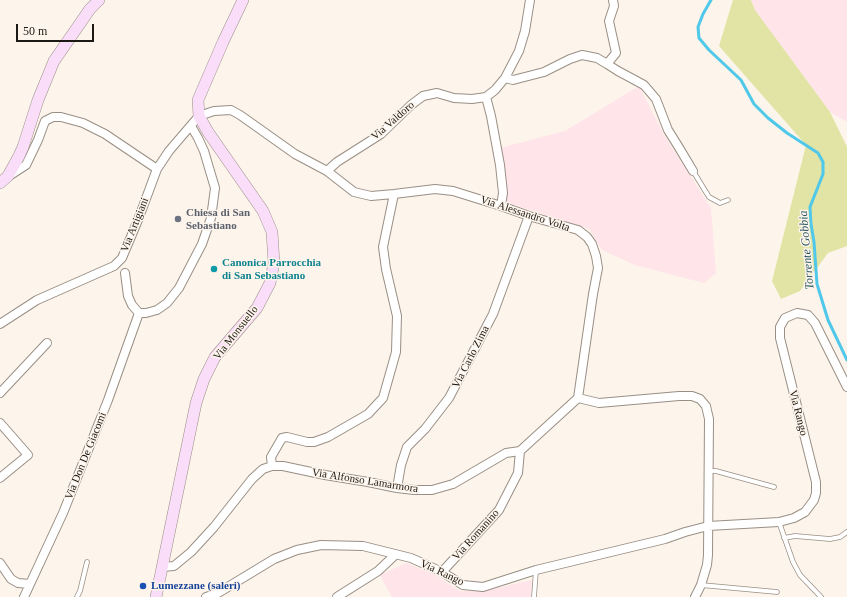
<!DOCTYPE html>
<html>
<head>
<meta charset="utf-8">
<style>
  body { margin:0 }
  #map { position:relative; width:847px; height:597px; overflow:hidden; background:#fdf4eb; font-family:"Times New Roman",serif }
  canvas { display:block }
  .scale { position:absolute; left:16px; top:24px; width:78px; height:18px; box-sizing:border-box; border:2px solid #1c1814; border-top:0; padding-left:5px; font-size:12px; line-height:14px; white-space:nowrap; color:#1c1814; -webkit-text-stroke:3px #fdf4eb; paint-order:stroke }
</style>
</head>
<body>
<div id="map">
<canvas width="847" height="597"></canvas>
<div class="scale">50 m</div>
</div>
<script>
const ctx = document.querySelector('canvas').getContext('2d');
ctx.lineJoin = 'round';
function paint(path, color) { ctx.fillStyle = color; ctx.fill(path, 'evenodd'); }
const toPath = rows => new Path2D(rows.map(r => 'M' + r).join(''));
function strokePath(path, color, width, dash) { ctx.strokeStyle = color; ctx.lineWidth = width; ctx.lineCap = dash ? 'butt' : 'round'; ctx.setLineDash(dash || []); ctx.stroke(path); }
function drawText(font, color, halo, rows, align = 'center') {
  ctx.font = font + ' "Times New Roman",serif'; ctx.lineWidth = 3; ctx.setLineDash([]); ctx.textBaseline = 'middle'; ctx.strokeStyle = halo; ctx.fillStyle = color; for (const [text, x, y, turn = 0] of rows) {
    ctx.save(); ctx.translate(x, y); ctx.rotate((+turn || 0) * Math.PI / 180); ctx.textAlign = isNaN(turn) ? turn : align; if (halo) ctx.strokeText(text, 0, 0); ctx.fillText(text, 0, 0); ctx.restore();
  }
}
paint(toPath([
  [751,0,847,0,847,122,830,112,755,10],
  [639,86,664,135,711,208,716,273,704,283,635,265,602,250,589,229,505,202,500,148,565,131],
  [406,563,433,574,460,591,484,591,532,580,531,597,392,597,380,575]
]), '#ffe4e9');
paint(toPath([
  [733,0,751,0,755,10,830,112,847,147,847,246,828,253,800,291,781,299,772,281,806,145,719,46]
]), '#e1e4a5');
strokePath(toPath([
  [711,0,703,14,698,27,699,38,709,50,741,80,754,104,768,118,787,133,818,153,823,162,823,174,810,207,811,224,814,242,817,284,828,320,847,360]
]), '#4fc8e9', 3);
const service = toPath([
  [693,171,709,197,720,203,728,200],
  [708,471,716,471,774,487],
  [779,522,793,562,800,575,821,597],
  [784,538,795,536,830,539,840,537,847,532],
  [701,585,777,592],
  [77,597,80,591,87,562],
  [534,597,536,570]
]);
const minor = toPath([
  [607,64,616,53,609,21,614,6,613,0],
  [505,78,519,51,525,31,530,0],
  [486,97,491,116,500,165,503,193,501,206],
  [327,171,337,162,381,134,411,105,423,96,437,93,454,98,472,99,486,97,495,90,505,78,513,80,544,72,570,59,582,55,597,58,607,64,618,71,644,85,656,99,668,130,678,146,693,171],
  [9,176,26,165,38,140,45,121,53,117,61,117,83,123,105,134,157,169],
  [125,273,128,296,132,305,139,313,146,313,157,310,167,303,179,288,202,244,211,218,215,188,204,151,198,138,191,126],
  [0,324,37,300,114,266,122,258,138,220,157,169,169,151,199,116,214,111,231,110,240,115,295,154,327,171,354,192,371,196,394,194,435,189,453,191,501,206,529,216,578,230,587,237,592,244,596,256,598,268,593,294,578,398],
  [0,393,47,343],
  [0,423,28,455,0,478],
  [272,466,271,457,282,438,287,437,307,442,314,442,328,437,368,414,383,398,396,352,397,316,386,269,383,247,394,194],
  [397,488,401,465,407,447,425,429,449,398,493,314,529,216],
  [0,563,11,579,18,583,30,584],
  [162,567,174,566,191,552,214,527,252,479,263,469,272,466,283,466,325,475,368,482,397,488,414,490,432,490,453,484,506,453,520,451,578,398,599,403,679,396,692,396,700,399,706,406,709,419,708,555,707,565,701,585,695,597],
  [442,572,499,510,518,473,520,451],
  [24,597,63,513,108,400,139,313],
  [206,597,218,593,274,559,297,550,321,545,363,546,411,558,442,572,463,585,483,587,536,570,665,539,685,532,708,526,779,522,794,518,805,512,814,500,816,493,816,482,780,338,780,327,785,318,797,313,808,315,815,323,847,387],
  [337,597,378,571,395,555]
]);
const secondary = toPath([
  [0,183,8,176,19,156,23,147,38,100,54,61,90,9,99,0],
  [156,597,196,403,204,379,215,357,257,308,270,283,274,263,272,232,263,211,208,132,199,116,198,100,223,42,243,0]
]);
strokePath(service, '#998f85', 5.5);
strokePath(minor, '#998f85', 10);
strokePath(secondary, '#998f85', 12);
strokePath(service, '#fff', 4);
strokePath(minor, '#fff', 8);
strokePath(secondary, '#faddf8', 11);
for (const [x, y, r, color] of [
  [178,219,4,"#6b7280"],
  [214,269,4,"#0f9aa8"],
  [143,586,4,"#1a4fb4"]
]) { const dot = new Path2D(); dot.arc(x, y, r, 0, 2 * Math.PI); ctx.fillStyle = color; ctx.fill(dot); strokePath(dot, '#fdf4eb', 1.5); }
drawText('11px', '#1c1814', '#fdf4eb', [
  ["Via Valdoro",393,121,-41],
  ["Via Alessandro Volta",525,214,18],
  ["Via Artigiani",135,225,-68],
  ["Via Monsuello",236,333,-52],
  ["Via Carlo Zima",471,357,-63],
  ["Via Rango",798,413,76],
  ["Via Don De Giacomi",86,456,-68],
  ["Via Alfonso Lamarmora",365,481,9],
  ["Via Romanino",476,535,-48],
  ["Via Rango",442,573,25]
]);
drawText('bold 11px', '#5b616d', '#fdf4eb', [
  ["Chiesa di San",186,213],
  ["Sebastiano",186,226]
], 'left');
drawText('bold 11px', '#0d838f', '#fdf4eb', [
  ["Canonica Parrocchia",222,263],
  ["di San Sebastiano",222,276]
], 'left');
drawText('bold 11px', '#164399', '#fdf4eb', [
  ["Lumezzane (saleri)",151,586]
], 'left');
drawText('italic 12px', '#205361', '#fdf4eb', [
  ["Torrente Gobbia",807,250,-95]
]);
</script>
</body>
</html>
